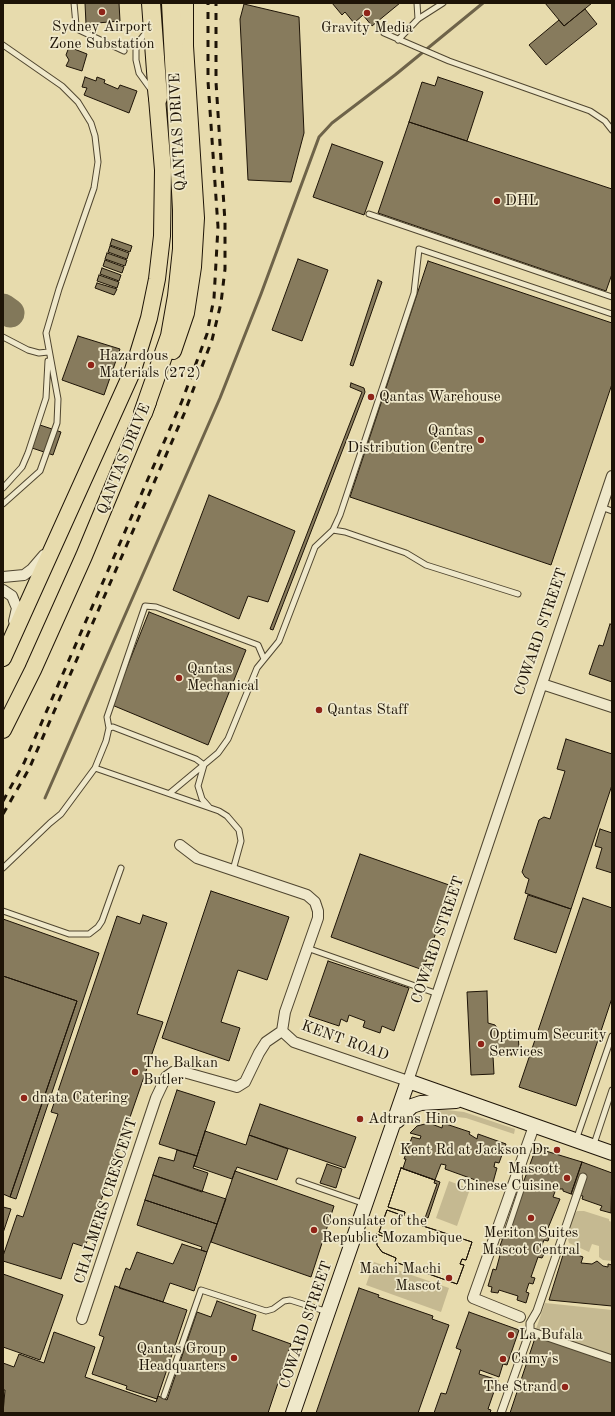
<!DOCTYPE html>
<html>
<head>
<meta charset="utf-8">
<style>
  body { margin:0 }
  #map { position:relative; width:615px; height:1416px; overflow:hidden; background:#e7dbad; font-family:"Old Standard TT",serif }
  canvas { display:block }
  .frame { position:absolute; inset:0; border:4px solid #1e1407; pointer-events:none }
</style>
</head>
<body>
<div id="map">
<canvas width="615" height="1416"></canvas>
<div class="frame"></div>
</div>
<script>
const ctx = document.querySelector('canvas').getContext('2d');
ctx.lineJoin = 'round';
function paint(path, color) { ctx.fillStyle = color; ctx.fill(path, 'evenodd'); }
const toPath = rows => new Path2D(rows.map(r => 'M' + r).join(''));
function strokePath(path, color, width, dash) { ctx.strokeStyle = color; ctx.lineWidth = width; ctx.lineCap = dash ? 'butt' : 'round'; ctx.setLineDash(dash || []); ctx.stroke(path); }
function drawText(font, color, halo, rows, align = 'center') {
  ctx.font = font + ' "Old Standard TT",serif'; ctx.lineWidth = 3.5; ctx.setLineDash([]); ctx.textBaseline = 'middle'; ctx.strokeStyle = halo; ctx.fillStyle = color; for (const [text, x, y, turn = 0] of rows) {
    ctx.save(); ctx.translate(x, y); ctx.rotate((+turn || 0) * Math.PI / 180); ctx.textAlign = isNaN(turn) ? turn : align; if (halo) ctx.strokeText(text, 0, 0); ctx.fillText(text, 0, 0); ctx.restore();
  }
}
paint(toPath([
  [429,1108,464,1112,515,1129,514,1134,466,1118,429,1114],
  [449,1181,470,1189,457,1226,436,1218],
  [577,1211,584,1211,609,1219,609,1221,612,1222,612,1261,603,1260,599,1257,599,1246,592,1244,589,1252,569,1243,567,1235,572,1217],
  [374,1262,449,1288,441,1312,366,1285],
  [545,1303,612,1310,612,1357,536,1329]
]), '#c5b991');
strokePath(toPath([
  [45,798,220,398,261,294,319,137,332,123,395,75,483,3]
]), '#6e6349', 3);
strokePath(toPath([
  [3,308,10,313]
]), '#82785a', 29);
const building = toPath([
  [85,3,119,3,120,21,86,24,85,3],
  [332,3,400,3,372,26,363,15,354,23,345,12,342,15,332,3],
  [545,3,592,3,564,26,545,3],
  [244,4,299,17,304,133,291,182,248,180,240,19,244,4],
  [585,9,597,24,546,65,529,45,559,20,564,26,585,9],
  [69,47,87,54,82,71,66,66,69,60,66,55,69,47],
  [85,77,96,81,97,77,105,80,104,83,118,89,120,85,137,91,129,113,84,95,87,88,82,87,85,77],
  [438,77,483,92,467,141,409,122,422,82,435,86,438,77],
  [409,122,612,189,612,274,606,291,378,213,409,122],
  [332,144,383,162,364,215,313,197,332,144],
  [112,239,132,246,130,252,110,245,112,239],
  [110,246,129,253,127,259,108,252,110,246],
  [107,253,127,260,125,266,105,259,107,253],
  [298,259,328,270,302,341,272,330,298,259],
  [105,260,124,267,122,273,103,266,105,260],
  [428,261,612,323,612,384,551,565,350,497,428,261],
  [102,268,121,275,119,281,100,274,102,268],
  [99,275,119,282,117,288,97,281,99,275],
  [378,280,382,282,353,366,350,365,378,280],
  [97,283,117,289,114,295,95,288,97,283],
  [78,336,120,349,104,395,62,380,78,336],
  [351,383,364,388,365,392,273,630,270,629,362,392,350,387,351,383],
  [40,425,61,432,53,455,32,448,40,425],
  [209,495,295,531,268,602,248,596,239,619,173,590,209,495],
  [149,612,246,650,208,745,112,705,149,612],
  [610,624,612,625,612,682,589,674,599,645,603,646,610,624],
  [566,739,612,754,612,785,571,909,525,893,529,879,525,877,522,872,539,820,544,817,550,819,565,771,557,769,566,739],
  [600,829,612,833,612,873,596,868,602,848,595,846,600,829],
  [360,854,452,886,423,970,331,937,360,854],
  [211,891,289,917,267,980,238,970,221,1022,240,1028,229,1061,162,1038,211,891],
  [528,895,571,909,556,953,514,939,528,895],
  [583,898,612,908,612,998,576,1106,519,1087,583,898],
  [143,915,167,923,137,1014,163,1022,85,1247,73,1243,61,1279,3,1261,3,1256,17,1215,23,1217,58,1114,51,1112,117,916,140,924,143,915],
  [3,919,99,953,16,1199,10,1197,77,1001,3,976,3,919],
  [328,961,409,988,394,1031,382,1026,380,1033,363,1027,365,1021,349,1015,347,1022,341,1019,339,1026,309,1016,328,961],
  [3,976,77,1001,10,1197,3,1194,3,976],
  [487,991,488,1023,495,1025,501,1034,518,1033,519,1048,511,1048,512,1055,493,1056,494,1074,471,1075,467,992,487,991],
  [177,1090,215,1102,197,1156,159,1144,177,1090],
  [260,1104,356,1137,345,1168,249,1135,260,1104],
  [429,1123,442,1128,443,1123,470,1132,469,1134,477,1139,478,1134,506,1144,499,1163,495,1162,494,1167,497,1168,492,1186,445,1169,446,1165,441,1164,435,1180,401,1168,403,1168,406,1159,404,1159,412,1137,420,1139,421,1136,410,1133,417,1126,429,1123],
  [205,1131,246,1145,249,1135,288,1149,277,1180,237,1167,232,1179,194,1166,205,1131],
  [536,1148,582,1162,571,1194,563,1191,563,1189,556,1189,553,1197,560,1199,546,1233,550,1234,548,1241,544,1240,540,1250,545,1252,542,1258,538,1257,531,1277,535,1278,533,1284,529,1283,526,1292,529,1293,526,1303,517,1300,518,1296,499,1290,498,1293,491,1292,492,1287,488,1286,493,1269,496,1270,500,1255,497,1254,536,1148],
  [177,1150,197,1156,193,1168,208,1173,202,1192,153,1175,159,1157,174,1161,177,1150],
  [582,1162,612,1173,611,1213,600,1210,602,1206,582,1199,583,1196,571,1194,582,1162],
  [327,1164,342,1169,336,1188,320,1183,327,1164],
  [401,1168,435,1180,434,1183,437,1184,425,1218,423,1217,420,1225,472,1242,466,1260,462,1259,460,1264,464,1265,457,1284,395,1262,396,1258,382,1252,377,1245,376,1234,385,1237,386,1235,379,1232,387,1210,404,1216,405,1212,388,1207,401,1168],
  [401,1168,440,1182,428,1218,423,1217,420,1225,472,1242,466,1260,462,1259,460,1264,464,1265,457,1284,395,1262,396,1258,382,1252,377,1245,376,1234,385,1237,386,1235,379,1232,387,1210,404,1216,405,1212,388,1207,401,1168],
  [235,1171,334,1206,311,1277,211,1242,235,1171],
  [153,1175,226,1199,217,1224,145,1200,153,1175],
  [145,1200,217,1224,207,1252,201,1250,202,1247,137,1225,145,1200],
  [3,1207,11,1209,3,1233,3,1207],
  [182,1244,207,1252,194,1291,170,1283,163,1302,119,1288,126,1268,130,1270,137,1252,173,1264,182,1244],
  [570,1252,583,1257,581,1263,592,1264,597,1261,603,1266,608,1267,608,1264,612,1265,612,1306,549,1300,563,1255,570,1252],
  [3,1274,63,1295,40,1360,3,1347,3,1274],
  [115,1286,187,1310,157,1399,126,1389,127,1386,92,1374,104,1337,99,1335,115,1286],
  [359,1288,379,1295,378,1297,433,1316,432,1319,449,1325,418,1413,316,1413,359,1288],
  [217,1301,256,1315,252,1330,291,1344,268,1413,3,1413,5,1390,3,1390,3,1363,14,1367,19,1354,44,1363,54,1332,95,1347,85,1377,156,1402,158,1396,167,1400,197,1312,211,1317,217,1301],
  [469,1312,519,1330,507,1365,503,1364,499,1377,480,1370,479,1374,498,1380,488,1409,491,1410,490,1413,434,1413,441,1393,446,1394,461,1350,456,1348,469,1312],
  [536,1335,612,1362,612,1413,510,1413,536,1335]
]);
paint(building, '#877b5d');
strokePath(building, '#1e1407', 1);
const service = toPath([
  [74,3,76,25,79,30,124,51],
  [417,3,418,19],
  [148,30,140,40,136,49,136,60,139,73,152,91],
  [384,33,449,61,590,111,605,121,612,130],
  [398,40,418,19,443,3],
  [3,45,62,86,78,102,91,123,95,136,98,162,94,188,59,289,46,333,58,399,57,423,40,471,3,504],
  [369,214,612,297],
  [3,337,28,350,39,353,48,352],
  [3,488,22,467,28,453,46,398,48,361],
  [601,507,612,511],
  [333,530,345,532,406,553,426,565,518,594],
  [109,728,107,717,145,606,156,607,258,645,264,659],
  [95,768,106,741,109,728,113,727,196,759,204,765,198,786,202,799,209,807],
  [170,793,218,753,228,739,257,668,279,641,315,547,333,530,340,515,414,293,419,249,612,314],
  [3,868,50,823,61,814,95,768,219,811,227,816,239,830,241,841,233,870],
  [3,911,69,934,89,934,98,927,102,921,121,868],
  [307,948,438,994],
  [576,1140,612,1036],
  [594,1144,612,1090],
  [299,1181,365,1204],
  [494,1233,502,1236,507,1232,521,1190,519,1175],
  [164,1396,201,1290,266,1311,273,1309,284,1301,290,1300,328,1312]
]);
const pedestrian = toPath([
  [530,1331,612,1359],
  [501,1413,530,1331,530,1323,537,1311,583,1177]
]);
const minor = toPath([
  [3,577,24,575,32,569,44,555],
  [3,590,12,596,14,601,17,608,14,621],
  [542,684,612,707],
  [180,845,197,858,307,895,315,902,318,911,318,918,285,1012,282,1031,294,1042,408,1081,612,476],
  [520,1317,473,1298,534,1126],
  [82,1319,156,1098,166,1077,173,1072,180,1071,237,1087,245,1082,259,1053,266,1042,282,1031]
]);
const secondary = toPath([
  [397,1121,412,1106,421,1103,456,1101],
  [293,1413,408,1081,612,1153]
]);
const trunk = toPath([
  [173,351,186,313,193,267,196,218,185,46,185,3],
  [3,658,133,370,149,318,157,279,162,236,163,170,156,86],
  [3,730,33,670,84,556,148,402]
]);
const motorway = toPath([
  [151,3,158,98],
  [143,413,170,336,177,296,182,249,182,210,171,3]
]);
strokePath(service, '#504630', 7);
strokePath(pedestrian, '#504630', 9);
strokePath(minor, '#504630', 12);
strokePath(secondary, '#1e1407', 16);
strokePath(trunk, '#1e1407', 18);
strokePath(motorway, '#1e1407', 20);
strokePath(service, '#efe8ca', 5);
strokePath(pedestrian, '#efe8ca', 7);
strokePath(minor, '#efe8ca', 10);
strokePath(secondary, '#efe8ca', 14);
strokePath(trunk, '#e7dbad', 16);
strokePath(motorway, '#e7dbad', 18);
strokePath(toPath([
  [3,801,24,763,182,401,207,334,214,298,218,227,208,81,208,3],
  [3,814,29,769,46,730,184,414,212,340,221,303,225,269,225,222,216,82,216,3]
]), '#1e1407', 3, [7, 7]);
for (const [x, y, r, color] of [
  [102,12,4,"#8f2418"],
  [367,13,4,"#8f2418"],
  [497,201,4,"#8f2418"],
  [91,365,4,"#8f2418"],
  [371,397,4,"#8f2418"],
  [481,440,4,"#8f2418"],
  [179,678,4,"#8f2418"],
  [319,710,4,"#8f2418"],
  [481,1044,4,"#8f2418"],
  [135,1072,4,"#8f2418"],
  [24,1098,4,"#8f2418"],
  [360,1119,4,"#8f2418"],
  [557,1150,4,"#8f2418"],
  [567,1178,4,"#8f2418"],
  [531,1218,4,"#8f2418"],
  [314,1230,4,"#8f2418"],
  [449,1278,4,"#8f2418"],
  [511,1335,4,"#8f2418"],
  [234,1358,4,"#8f2418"],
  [503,1359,4,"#8f2418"],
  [565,1387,4,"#8f2418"]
]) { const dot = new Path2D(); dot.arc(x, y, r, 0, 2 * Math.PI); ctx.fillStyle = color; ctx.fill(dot); strokePath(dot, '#efe8ca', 1.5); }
drawText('15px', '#1e1407', '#efe8ca', [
  ["Sydney Airport",102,27,"center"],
  ["Zone Substation",102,44,"center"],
  ["Gravity Media",367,28,"center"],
  ["DHL",505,201],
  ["Hazardous",99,356],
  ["Materials (272)",99,373],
  ["Qantas Warehouse",379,397],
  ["Qantas",473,431,"right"],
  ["Distribution Centre",473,448,"right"],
  ["Qantas",187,669],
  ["Mechanical",187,686],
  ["Qantas Staff",327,710],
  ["Optimum Security",489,1035],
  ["Services",489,1052],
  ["The Balkan",143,1063],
  ["Butler",143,1080],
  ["dnata Catering",32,1098],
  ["Adtrans Hino",368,1119],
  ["Kent Rd at Jackson Dr",549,1150,"right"],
  ["Mascott",559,1169,"right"],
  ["Chinese Cuisine",559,1186,"right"],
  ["Consulate of the",322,1221],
  ["Republic Mozambique",322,1238],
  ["Meriton Suites",531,1233,"center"],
  ["Mascot Central",531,1250,"center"],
  ["Machi Machi",441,1269,"right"],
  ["Mascot",441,1286,"right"],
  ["La Bufala",519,1335],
  ["Qantas Group",226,1349,"right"],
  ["Headquarters",226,1366,"right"],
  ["Camy's",511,1359],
  ["The Strand",557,1387,"right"]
], 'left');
drawText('15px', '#1e1407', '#efe8ca', [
  ["QANTAS DRIVE",178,132,-93],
  ["QANTAS DRIVE",124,459,-68],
  ["COWARD STREET",541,632,-71],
  ["COWARD STREET",438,940,-71],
  ["KENT ROAD",345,1041,20],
  ["CHALMERS CRESCENT",106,1201,-72],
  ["COWARD STREET",306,1325,-71]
]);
</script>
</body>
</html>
